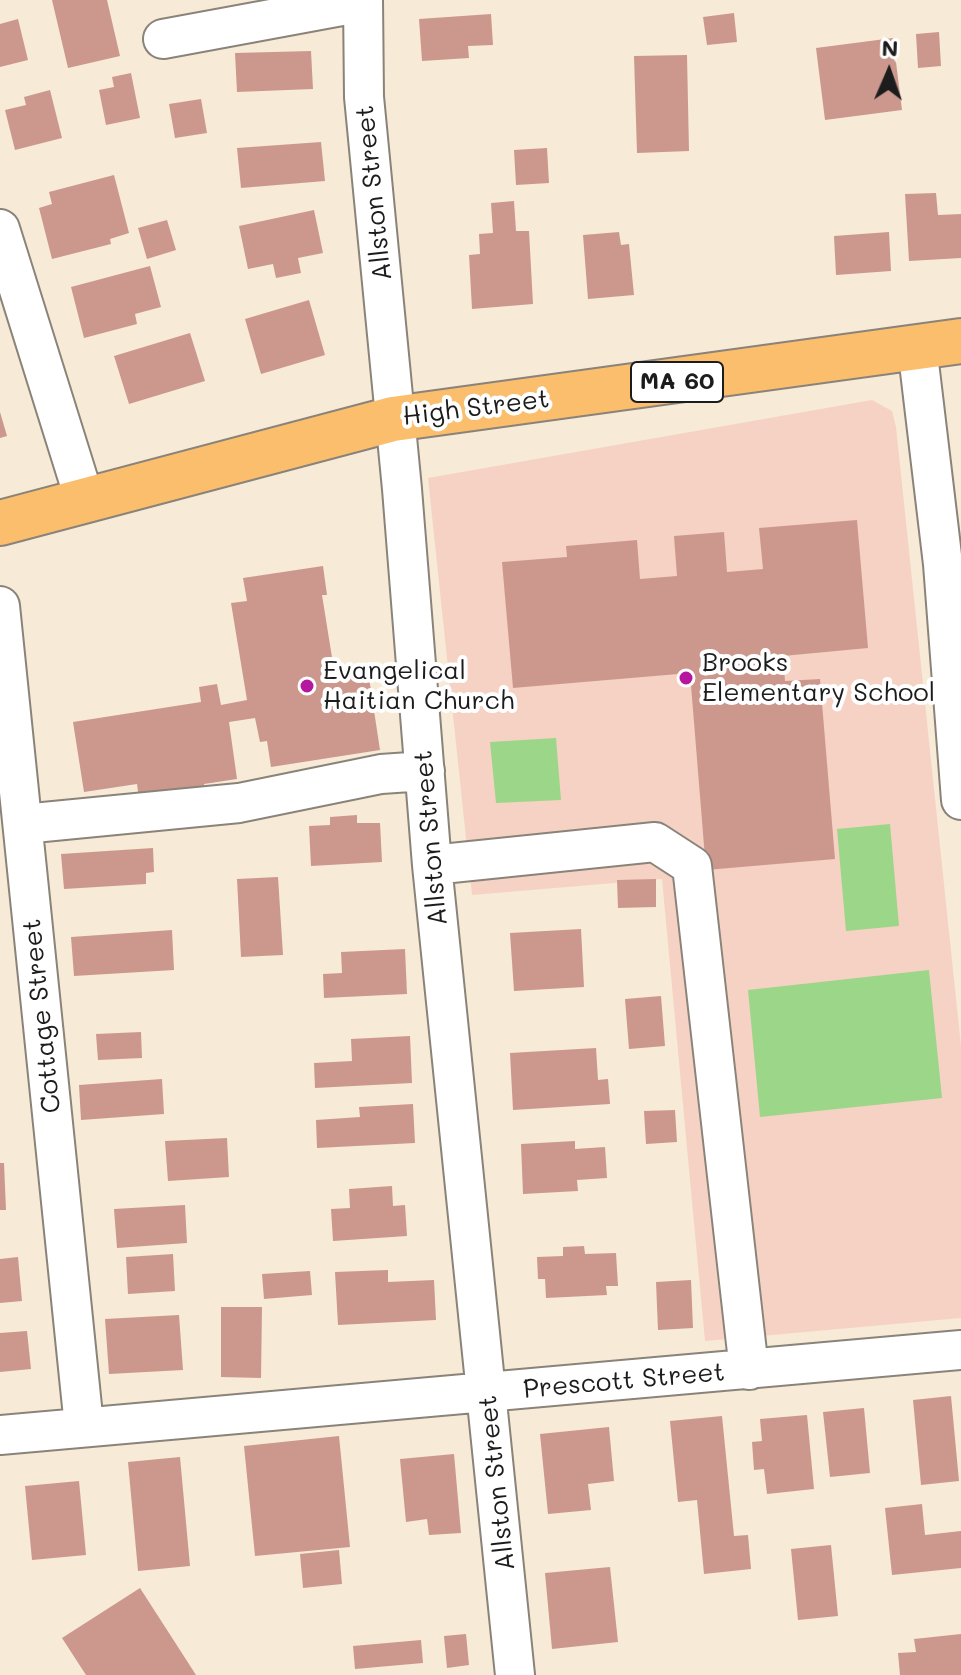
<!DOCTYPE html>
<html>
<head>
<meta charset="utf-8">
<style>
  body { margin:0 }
  #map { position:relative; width:961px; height:1675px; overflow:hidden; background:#f7ead7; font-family:Mali,sans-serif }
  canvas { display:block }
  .north { position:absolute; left:849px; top:32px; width:80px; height:80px; -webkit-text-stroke:6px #fff; paint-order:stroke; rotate:2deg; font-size:22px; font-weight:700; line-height:32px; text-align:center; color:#1c1c1c }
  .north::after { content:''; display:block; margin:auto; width:28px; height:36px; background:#1c1c1c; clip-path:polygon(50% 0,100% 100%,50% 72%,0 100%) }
</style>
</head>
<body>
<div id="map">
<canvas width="961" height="1675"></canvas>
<div class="north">N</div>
</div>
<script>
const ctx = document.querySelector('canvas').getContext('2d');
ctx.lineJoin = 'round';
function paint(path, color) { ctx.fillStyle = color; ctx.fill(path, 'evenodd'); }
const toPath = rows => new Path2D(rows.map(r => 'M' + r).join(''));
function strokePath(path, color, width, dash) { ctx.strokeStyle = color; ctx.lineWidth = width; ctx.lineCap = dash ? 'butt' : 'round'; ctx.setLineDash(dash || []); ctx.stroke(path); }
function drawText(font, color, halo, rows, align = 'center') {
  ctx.font = font + ' Mali,sans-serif'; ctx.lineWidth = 8; ctx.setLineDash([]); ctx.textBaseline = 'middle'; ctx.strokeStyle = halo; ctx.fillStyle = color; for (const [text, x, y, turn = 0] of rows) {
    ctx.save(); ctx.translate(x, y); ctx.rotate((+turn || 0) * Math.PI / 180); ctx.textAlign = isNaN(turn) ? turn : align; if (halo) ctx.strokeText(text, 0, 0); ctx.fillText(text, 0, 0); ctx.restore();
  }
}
paint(toPath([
  [872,400,892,411,896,427,961,1046,961,1318,705,1341,662,879,472,895,428,478]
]), '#f6d2c4');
paint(toPath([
  [556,738,561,800,496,803,490,742],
  [890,824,899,926,846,931,837,829],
  [929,970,942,1098,760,1117,748,990]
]), '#9cd689');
paint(toPath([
  [52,0,107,0,120,56,68,68],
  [734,13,737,42,707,45,703,17],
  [491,14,493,45,468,46,469,58,422,61,419,19],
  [18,19,28,60,0,67,0,24],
  [939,32,941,66,918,68,916,34],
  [893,38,902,110,825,120,816,48],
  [311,51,313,89,237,92,235,53],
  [687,55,689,151,637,153,634,56],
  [131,73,140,118,106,125,99,90,114,87,112,77],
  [50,90,62,138,15,150,5,110,26,105,24,97],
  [201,99,207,133,175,138,169,104],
  [321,142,325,181,241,188,237,148],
  [547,148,549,183,516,185,514,150],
  [114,175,129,233,110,239,111,244,52,259,39,208,52,204,49,192],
  [936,193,938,215,961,214,961,258,909,261,905,194],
  [514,201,516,231,529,231,533,304,472,309,469,255,480,254,479,234,493,233,491,203],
  [314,210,323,253,298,258,301,273,276,278,273,264,248,269,239,226],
  [167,220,176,250,147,259,138,228],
  [619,232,621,245,629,244,634,295,588,299,583,235],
  [889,232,891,271,836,275,834,236],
  [150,266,161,307,135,314,137,324,84,338,71,287],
  [309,300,325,355,261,374,245,319],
  [190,333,205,381,129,404,114,356],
  [0,412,7,436,0,438],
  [857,520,868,648,783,656,785,681,820,679,835,859,706,870,690,673,513,688,502,562,567,557,566,546,637,540,640,579,677,576,674,536,724,532,727,572,763,569,759,528],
  [323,566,327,595,322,595,335,676,368,671,380,750,271,767,267,741,260,742,255,718,229,722,237,779,204,784,206,795,140,806,137,784,84,792,73,722,201,702,199,687,217,684,221,705,247,700,231,603,247,601,243,578],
  [357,815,357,823,380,823,382,862,311,866,309,826,330,825,330,817],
  [153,848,154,872,146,873,146,884,64,889,61,854],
  [278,877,283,955,241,957,237,879],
  [656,879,656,907,618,908,617,880],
  [581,929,584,987,514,991,510,933],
  [172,930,174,970,74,976,71,937],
  [405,949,407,994,324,998,323,974,342,973,341,952],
  [661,996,665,1046,629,1049,625,999],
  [141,1032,142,1058,98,1060,96,1034],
  [410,1036,412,1083,315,1088,314,1063,352,1061,351,1039],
  [596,1048,598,1080,608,1079,610,1104,513,1110,510,1053],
  [162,1079,164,1114,81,1120,79,1085],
  [413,1104,415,1143,317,1148,316,1120,360,1117,359,1107],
  [675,1110,677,1142,646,1144,644,1111],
  [227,1138,229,1177,168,1181,165,1141],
  [575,1141,575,1149,605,1147,607,1178,577,1180,578,1191,523,1194,521,1144],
  [0,1163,4,1163,6,1210,0,1210],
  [392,1186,393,1206,405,1205,407,1236,333,1241,331,1209,350,1208,349,1189],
  [185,1205,187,1243,117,1248,114,1209],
  [584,1246,585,1254,616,1253,618,1286,606,1286,607,1295,546,1298,545,1279,538,1279,537,1257,563,1256,563,1247],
  [173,1254,175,1291,128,1294,126,1257],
  [18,1257,22,1301,0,1303,0,1259],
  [388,1270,388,1282,434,1280,436,1320,338,1325,335,1272],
  [310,1271,312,1295,264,1299,262,1274],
  [691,1280,693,1328,658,1330,656,1282],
  [221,1307,262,1307,261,1378,221,1377],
  [179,1315,183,1370,109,1374,105,1319],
  [27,1331,31,1369,0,1372,0,1333],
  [951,1396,959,1481,921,1485,913,1400],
  [864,1408,870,1473,830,1477,823,1412],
  [807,1415,814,1489,767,1494,764,1469,754,1470,752,1442,762,1441,760,1419],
  [722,1416,734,1536,748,1535,751,1569,704,1574,697,1500,678,1502,670,1421],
  [609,1427,614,1481,588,1484,591,1510,548,1514,540,1434],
  [339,1436,350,1547,255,1556,244,1446],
  [454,1454,461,1533,429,1535,427,1519,406,1522,400,1459],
  [180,1457,190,1566,138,1571,128,1462],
  [79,1481,86,1555,32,1560,25,1486],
  [922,1504,925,1535,961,1531,961,1568,892,1575,885,1508],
  [831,1545,838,1616,798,1620,791,1549],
  [339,1550,342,1584,303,1588,300,1554],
  [610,1567,618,1642,552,1649,545,1573],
  [140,1588,196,1675,86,1675,62,1638],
  [466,1634,469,1665,447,1668,444,1636],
  [961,1634,961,1675,900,1675,898,1653,916,1652,914,1639],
  [421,1640,423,1663,355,1669,353,1646]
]), '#cc988d');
const minor = toPath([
  [363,0,364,97,402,489,432,865,515,1675],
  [163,39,363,2],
  [0,229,85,501],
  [917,346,943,564,961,800],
  [0,606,84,1426],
  [23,824,239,803,381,774,425,771],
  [432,865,655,842,692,866,749,1370],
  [0,1435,961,1350]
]);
const major = toPath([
  [0,523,393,419,961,341]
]);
strokePath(minor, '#8a837a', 42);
strokePath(major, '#8a837a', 48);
strokePath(minor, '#fff', 38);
strokePath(major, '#fabe6d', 44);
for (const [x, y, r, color] of [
  [686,678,8,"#b5179e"],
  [307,686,8,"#b5179e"]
]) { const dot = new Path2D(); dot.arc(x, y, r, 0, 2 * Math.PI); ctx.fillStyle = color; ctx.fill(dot); strokePath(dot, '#fff', 3); }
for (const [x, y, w] of [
  [677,382,92]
]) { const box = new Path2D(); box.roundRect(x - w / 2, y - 20, w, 40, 6); ctx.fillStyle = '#fff'; ctx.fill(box); strokePath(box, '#1c1c1c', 2); }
drawText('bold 24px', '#1c1c1c', null, [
  ["MA 60",677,382]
]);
drawText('26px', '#1c1c1c', '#fff', [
  ["Allston Street",374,193,-96],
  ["High Street",476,408,-7],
  ["Allston Street",431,838,-95],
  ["Cottage Street",42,1016,-96],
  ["Prescott Street",624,1381,-5],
  ["Allston Street",497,1483,-96]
]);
drawText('26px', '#1c1c1c', '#fff', [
  ["Brooks",702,663],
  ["Elementary School",702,693],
  ["Evangelical",323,671],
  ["Haitian Church",323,701]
], 'left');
</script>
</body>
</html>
